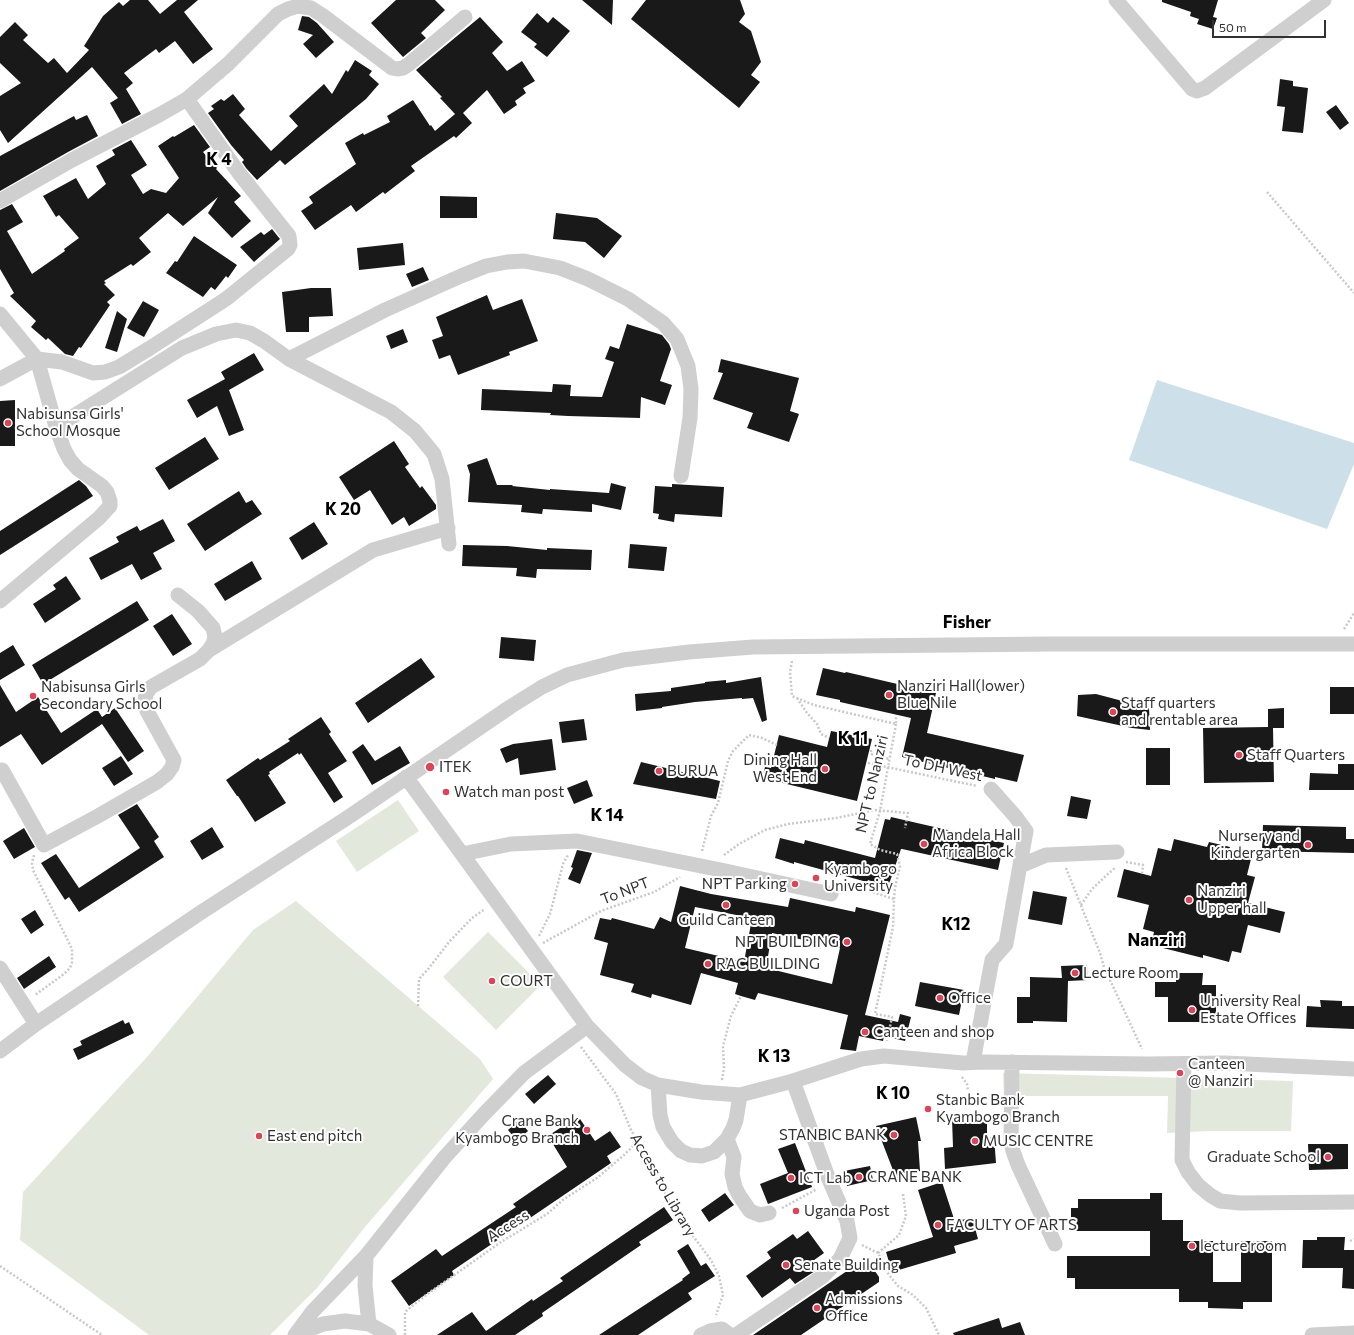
<!DOCTYPE html>
<html>
<head>
<meta charset="utf-8">
<style>
  body { margin:0 }
  #map { position:relative; width:1354px; height:1335px; overflow:hidden; background:#fff; font-family:Commissioner,sans-serif }
  canvas { display:block }
  .scale { position:absolute; left:1212px; top:20px; width:114px; height:18px; box-sizing:border-box; border:2px solid #323232; border-top:0; padding-left:5px; font-size:12px; line-height:14px; white-space:nowrap; color:#323232; -webkit-text-stroke:3px #fff; paint-order:stroke }
</style>
</head>
<body>
<div id="map">
<canvas width="1354" height="1335"></canvas>
<div class="scale">50 m</div>
</div>
<script>
const ctx = document.querySelector('canvas').getContext('2d');
ctx.lineJoin = 'round';
function paint(path, color) { ctx.fillStyle = color; ctx.fill(path, 'evenodd'); }
const toPath = rows => new Path2D(rows.map(r => 'M' + r).join(''));
function strokePath(path, color, width, dash) { ctx.strokeStyle = color; ctx.lineWidth = width; ctx.lineCap = dash ? 'butt' : 'round'; ctx.setLineDash(dash || []); ctx.stroke(path); }
function drawText(font, color, halo, rows, align = 'center') {
  ctx.font = font + ' Commissioner,sans-serif'; ctx.lineWidth = 4; ctx.setLineDash([]); ctx.textBaseline = 'middle'; ctx.strokeStyle = halo; ctx.fillStyle = color; for (const [text, x, y, turn = 0] of rows) {
    ctx.save(); ctx.translate(x, y); ctx.rotate((+turn || 0) * Math.PI / 180); ctx.textAlign = isNaN(turn) ? turn : align; if (halo) ctx.strokeText(text, 0, 0); ctx.fillText(text, 0, 0); ctx.restore();
  }
}
paint(toPath([
  [398,800,419,831,357,872,336,841],
  [296,901,480,1059,493,1079,365,1227,317,1288,270,1335,149,1335,20,1240,23,1192,147,1057,253,930],
  [488,932,541,985,496,1030,443,977],
  [1003,1073,1293,1081,1291,1131,1210,1131,1167,1133,1168,1096,1004,1096]
]), '#e3e8dc');
paint(toPath([
  [1157,380,1354,443,1354,464,1327,529,1129,460]
]), '#cde0e9');
paint(toPath([
  [130,0,148,0,160,14,177,0,198,0,184,12,213,49,193,64,175,41,159,53,156,49,124,73,133,83,126,89,141,114,122,124,110,103,118,98,92,67,8,143,0,130,0,96,21,83,0,63,0,37,15,22,28,35,23,40,48,63,54,58,67,73,89,50,84,46,103,16,119,2,123,6],
  [396,0,435,0,445,10,421,33,426,38,403,57,371,23],
  [582,0,613,0,612,25],
  [646,0,740,0,745,14,739,22,751,31,761,62,751,75,760,82,739,108,631,19],
  [1162,0,1218,0,1213,17,1217,18,1213,29,1197,24,1199,19,1190,16,1191,12,1162,2],
  [537,13,548,23,553,17,570,31,547,57,534,47,537,44,521,32],
  [302,16,309,17,317,23,334,42,316,58,303,44,313,35,298,30],
  [480,17,503,42,492,53,507,71,522,61,535,81,523,88,526,93,515,101,517,105,504,114,487,90,463,113,472,123,456,138,454,136,411,166,415,171,385,194,383,192,356,212,351,205,315,230,301,211,313,203,309,197,356,164,345,143,363,133,364,135,390,122,387,116,413,100,430,126,431,125,435,131,455,114,440,98,442,97,416,70],
  [355,60,372,71,369,75,379,84,366,99,285,165,280,160,257,180,246,168,242,162,244,160,231,145,208,113,214,109,211,106,221,99,224,101,233,94,245,109,239,115,271,151,298,126,289,116,324,84,332,94,346,70,348,72],
  [1280,79,1293,81,1293,86,1308,88,1303,133,1282,131,1285,107,1277,106],
  [1336,105,1349,123,1340,130,1326,112],
  [87,115,98,136,68,152,0,191,0,156,74,116,76,120],
  [194,125,210,147,203,152,217,168,216,169,241,196,234,202,251,221,232,238,208,213,218,197,183,226,168,213,139,238,151,252,133,266,131,264,104,281,106,283,104,284,115,295,107,302,110,305,81,348,79,347,73,356,65,354,48,338,46,340,31,327,36,321,10,296,14,293,0,269,0,210,12,204,23,222,7,231,32,274,65,251,64,249,79,238,59,215,56,217,43,196,76,178,88,199,106,184,96,166,115,155,112,150,131,140,147,165,131,175,143,194,151,189,166,193,179,178,158,146,173,136,174,137],
  [440,196,477,197,477,218,440,218],
  [556,213,597,218,622,236,604,258,585,242,553,239],
  [272,229,280,239,254,262,240,247,261,232,264,235],
  [194,236,237,265,228,278,226,276,215,290,211,287,203,297,166,273,175,261,177,262],
  [403,243,405,265,359,270,357,248],
  [423,267,429,280,412,287,406,274],
  [311,288,331,288,333,316,309,317,309,332,286,332,282,292],
  [487,295,493,310,522,299,538,341,509,352,510,355,458,375,450,355,439,359,432,340,443,336,436,317],
  [143,301,159,310,144,337,127,328],
  [117,311,127,319,117,352,105,348],
  [627,324,662,335,669,344,671,349,660,381,672,385,665,405,641,397,640,418,568,416,550,415,551,413,481,410,482,389,552,392,553,384,571,385,570,396,602,397,614,362,605,359,610,346,619,349],
  [403,329,408,342,391,349,386,336],
  [254,353,264,370,229,390,244,430,229,436,217,406,197,418,187,400,225,379,221,372],
  [721,359,799,378,790,411,799,414,789,442,747,428,753,413,713,399,723,373,718,372],
  [15,400,15,446,0,446,0,401],
  [205,437,219,459,169,490,155,468],
  [394,441,409,464,405,467,420,488,422,486,436,505,436,509,409,526,404,517,392,525,370,490,354,500,339,477],
  [487,458,497,485,513,485,512,486,550,490,550,489,609,493,611,483,626,487,621,510,592,504,592,512,543,509,542,514,521,512,522,505,468,502,470,474,467,465],
  [79,480,86,486,93,496,0,555,0,531],
  [672,484,724,487,722,517,675,514,674,522,658,519,659,514,653,513,655,486,672,487],
  [239,491,246,503,252,500,262,514,205,551,187,524],
  [163,519,175,541,153,553,162,569,141,580,132,564,101,580,89,558,119,542,116,537,137,526,140,531],
  [314,522,328,544,302,560,289,538],
  [630,544,667,547,664,571,628,568],
  [463,545,507,546,547,550,547,548,592,550,591,570,537,569,536,578,516,576,517,568,462,566],
  [252,561,262,579,225,601,214,584],
  [66,576,81,599,45,623,33,604,56,589,53,585],
  [137,601,149,620,43,684,32,665],
  [172,614,192,644,173,656,153,626],
  [501,637,536,640,534,661,499,658],
  [13,645,25,665,0,680,0,653],
  [421,658,435,677,368,723,355,703],
  [823,668,845,673,846,672,936,693,927,733,1024,755,1017,782,995,777,995,779,902,757,911,718,840,702,840,700,816,695],
  [761,677,767,720,762,722,753,698,742,699,742,698,695,702,662,707,662,708,636,711,635,694,671,691,671,688,705,683,705,682,726,680,726,683],
  [0,685,16,712,38,697,61,733,97,709,102,717,115,708,144,751,128,762,102,724,42,765,21,734,0,747],
  [1330,687,1354,687,1354,714,1330,714],
  [1096,694,1149,708,1150,730,1132,728,1077,716,1078,695],
  [1284,708,1284,728,1273,728,1274,782,1204,783,1203,728,1268,727,1268,709],
  [321,717,331,732,329,734,347,761,328,773,343,797,334,803,301,753,299,755,298,753,269,772,270,774,268,775,286,803,255,822,238,796,237,796,226,780,258,758,260,760,290,741,288,739],
  [584,719,587,740,562,743,559,722],
  [831,731,872,739,857,801,762,778,765,767,771,768,779,735,827,747],
  [552,739,556,770,520,775,518,758,506,763,500,749,513,744],
  [363,744,375,761,400,746,410,763,372,785,352,752],
  [1146,748,1170,748,1170,785,1146,785],
  [121,756,133,774,114,786,102,768],
  [641,762,720,781,716,799,633,784],
  [1338,764,1354,764,1354,790,1309,790,1310,773,1338,774],
  [587,780,593,796,574,804,567,788],
  [1071,796,1091,800,1087,819,1067,816],
  [137,804,159,837,154,841,164,857,79,912,69,897,65,900,41,863,56,854,79,888,140,848,118,815],
  [891,817,1004,843,998,870,902,849,901,849,888,887,868,880,867,882,794,862,794,864,775,858,780,838,804,844,805,840,875,858,885,819,890,820],
  [1263,825,1346,827,1346,839,1354,839,1354,853,1262,851],
  [212,827,224,847,202,860,190,841],
  [24,828,35,847,14,859,3,841],
  [1174,839,1207,847,1209,842,1230,847,1228,854,1251,859,1247,875,1255,877,1248,903,1285,912,1280,933,1248,925,1241,953,1232,951,1229,962,1203,955,1203,958,1151,945,1154,932,1143,929,1149,905,1117,897,1124,869,1151,876,1158,848,1171,851],
  [577,850,592,853,580,884,568,879,573,868,571,867],
  [680,886,711,894,788,907,790,898,855,912,856,907,890,915,865,1015,898,1022,900,1014,911,1017,905,1041,884,1036,883,1041,859,1036,856,1051,840,1049,848,1015,758,993,755,1000,741,996,735,994,738,983,701,973,691,1005,652,994,651,998,631,992,634,984,600,975,608,943,594,939,600,918,611,920,612,918,654,929,660,917,671,922],
  [695,907,752,918,744,962,685,948],
  [772,933,840,948,832,984,766,968],
  [1033,891,1067,897,1062,925,1028,919],
  [35,910,44,925,31,934,21,919],
  [49,956,56,967,24,989,17,978],
  [1087,965,1088,980,1068,981,1067,1022,1033,1021,1033,1023,1017,1023,1017,997,1030,997,1030,977,1062,978,1061,966],
  [1176,973,1203,973,1202,985,1216,985,1216,1022,1168,1022,1168,997,1155,997,1155,982,1176,982],
  [920,982,964,990,959,1015,915,1006],
  [1320,1000,1342,1001,1342,1006,1354,1006,1354,1029,1306,1027,1307,1006,1321,1007],
  [123,1020,125,1024,129,1022,134,1033,78,1060,73,1049,82,1045,80,1041],
  [548,1075,556,1084,534,1104,525,1094],
  [973,1115,973,1118,987,1118,987,1138,994,1137,996,1163,945,1169,944,1148,953,1147,952,1119,955,1119,955,1116],
  [578,1116,595,1141,610,1131,621,1147,607,1156,611,1163,452,1271,454,1275,409,1306,391,1281,436,1249,442,1256,516,1207,513,1204,567,1167,548,1136],
  [916,1117,921,1141,918,1141,920,1171,896,1178,876,1126],
  [519,1120,528,1131,517,1141,508,1130],
  [795,1143,812,1187,768,1204,760,1184,788,1173,778,1149],
  [1308,1144,1348,1144,1348,1169,1309,1170],
  [870,1166,873,1180,847,1186,844,1171],
  [942,1182,955,1222,972,1217,978,1239,954,1246,956,1253,892,1272,886,1252,933,1237,918,1190],
  [725,1193,734,1205,709,1222,701,1210],
  [1150,1193,1162,1193,1162,1220,1183,1220,1183,1241,1213,1241,1213,1282,1241,1282,1241,1241,1272,1241,1272,1302,1243,1302,1243,1309,1208,1308,1208,1302,1179,1302,1179,1289,1075,1289,1075,1278,1067,1278,1067,1256,1150,1256,1150,1231,1071,1231,1071,1208,1078,1208,1078,1199,1150,1199],
  [664,1207,673,1220,639,1242,641,1245,542,1313,543,1316,515,1335,437,1335,472,1312,486,1331,532,1299,533,1301,563,1281,560,1278],
  [808,1231,824,1253,810,1263,815,1271,795,1284,790,1278,762,1298,746,1276,771,1258,767,1252,793,1234,797,1239],
  [1317,1237,1345,1237,1344,1250,1354,1250,1354,1289,1342,1288,1343,1268,1302,1268,1303,1240,1317,1240],
  [688,1244,701,1266,706,1263,715,1276,688,1293,692,1299,638,1335,599,1335,683,1280,682,1279,690,1273,677,1251],
  [866,1258,879,1277,879,1282,801,1335,753,1335],
  [999,1318,1002,1328,1020,1322,1025,1335,954,1335,953,1333]
]), '#191919');
strokePath(toPath([
  [1267,192,1354,293],
  [1344,629,1354,613],
  [792,661,790,672,792,696,814,705,896,724,896,715],
  [797,698,807,713,817,724,821,734,829,738],
  [871,750,871,754,889,759],
  [868,763,977,786],
  [702,851,711,816,718,803,728,761,733,751,749,735,762,738,777,745],
  [34,855,32,863,33,870,72,949,72,962,70,968,64,974,35,995],
  [724,855,739,844,765,830,788,824,836,818,875,810,908,813,905,828],
  [1126,862,1143,865,1142,874],
  [1066,868,1100,953,1104,967,1142,1049],
  [869,891,894,899,893,927,875,1014,892,1017,887,1041],
  [894,899,895,888,900,866,897,854,880,850,870,844,880,811,896,724],
  [1081,905,1092,889,1109,873,1115,868],
  [539,936,550,914,563,864,568,855],
  [543,943,601,911,654,892,680,877],
  [418,1006,419,979,429,968,449,942,472,918,485,909],
  [581,1047,616,1094,631,1130,644,1151,651,1168,678,1216,711,1260,719,1276,723,1295,716,1315],
  [962,1077,967,1084,968,1091],
  [722,1080,724,1068,723,1046,731,1016,741,996],
  [903,1194,906,1216,899,1235,878,1253,889,1275,898,1286,913,1295,926,1308,939,1335],
  [782,1208,817,1189],
  [1350,1241,1354,1239],
  [862,1245,878,1253],
  [0,1266,102,1335],
  [405,1335,405,1312,426,1295,501,1242,547,1214,564,1199,597,1178,624,1155,637,1142]
]), '#c9c9c9', 2.5, [2, 2]);
strokePath(toPath([
  [1116,0,1192,89,1197,91,1205,88,1324,0],
  [0,201,72,160,159,115,187,99,228,64,278,14,288,9,298,6,311,8,322,15,392,68,397,69,403,68,409,64,465,17],
  [0,314,37,359,56,427,64,449,70,460,78,469,102,486,107,492,110,501,110,506,99,518,0,601],
  [289,359,391,412,415,431,434,454,442,479,449,544],
  [0,379,37,359,62,362,93,373,105,372,119,367,150,348,226,299,283,253,288,249,290,245,289,236,239,173,187,99],
  [56,427,182,348,216,334,236,330,250,333,264,341,289,359,385,310,461,276,486,266,507,262,524,261,560,268,588,279,628,299,663,323,677,339,688,366,691,389,690,418,681,476],
  [209,650,373,550,448,528],
  [2,770,44,845,98,816,157,782,167,774,172,767,174,760,147,711,145,701,146,694,151,687,200,659,209,650,213,644,215,637,213,628,198,611,178,595],
  [406,777,587,1026,625,1065,642,1078,658,1085,701,1092,740,1095,793,1081,861,1059,884,1056,963,1063,982,1062,1149,1064,1225,1063,1354,1069],
  [462,854,511,844,577,841,721,870,831,894],
  [1020,866,1046,855,1117,852],
  [0,968,36,1024],
  [0,1051,36,1024,200,913,350,816,510,707,542,687,567,675,623,660,689,652,753,647,1051,644,1354,644],
  [973,1062,992,960,1006,944,1026,831,1015,816,991,789],
  [1012,1062,1011,1143,1013,1151,1018,1165,1055,1244],
  [1184,1064,1182,1160,1188,1172,1198,1185,1210,1195,1220,1201,1240,1203,1354,1202],
  [658,1085,660,1115,663,1127,672,1142,681,1151,690,1155,702,1156,714,1152,727,1139,733,1128,736,1120,740,1095],
  [727,1139,734,1157,732,1174,735,1187,739,1195,750,1211,760,1215,769,1213],
  [295,1335,313,1311,366,1256],
  [296,1335,323,1324,345,1321,369,1324],
  [389,1335,369,1324,365,1286,366,1256,444,1158,484,1114,524,1073,587,1026],
  [701,1335,710,1331,722,1329,730,1335],
  [736,1335,823,1276,840,1259,850,1238,847,1221,828,1177,793,1081],
  [1312,1335,1354,1333]
]), '#cfcfcf', 15);
for (const [x, y, r, color] of [
  [8,423,4,"#d84659"],
  [889,695,4,"#d84659"],
  [33,696,4,"#d84659"],
  [1113,712,4,"#d84659"],
  [1239,755,4,"#d84659"],
  [430,767,5,"#d84659"],
  [825,769,4,"#d84659"],
  [659,771,4,"#d84659"],
  [446,792,4,"#d84659"],
  [924,844,4,"#d84659"],
  [1308,845,4,"#d84659"],
  [816,878,4,"#d84659"],
  [795,884,4,"#d84659"],
  [1189,900,4,"#d84659"],
  [726,905,4,"#d84659"],
  [847,942,4,"#d84659"],
  [708,964,4,"#d84659"],
  [1075,973,4,"#d84659"],
  [492,981,4,"#d84659"],
  [940,998,4,"#d84659"],
  [1192,1010,4,"#d84659"],
  [865,1032,4,"#d84659"],
  [1180,1073,4,"#d84659"],
  [928,1109,4,"#d84659"],
  [587,1130,4,"#d84659"],
  [894,1135,4,"#d84659"],
  [259,1136,4,"#d84659"],
  [975,1141,4,"#d84659"],
  [1328,1157,4,"#d84659"],
  [859,1177,4,"#d84659"],
  [791,1178,4,"#d84659"],
  [796,1211,4,"#d84659"],
  [938,1225,4,"#d84659"],
  [1192,1246,4,"#d84659"],
  [786,1265,4,"#d84659"],
  [817,1308,4,"#d84659"]
]) { const dot = new Path2D(); dot.arc(x, y, r, 0, 2 * Math.PI); ctx.fillStyle = color; ctx.fill(dot); strokePath(dot, '#fff', 1.5); }
drawText('15px', '#323232', '#fff', [
  ["Nabisunsa Girls'",16,414],
  ["School Mosque",16,431],
  ["Nanziri Hall(lower)",897,686],
  ["Blue Nile",897,703],
  ["Nabisunsa Girls",41,687],
  ["Secondary School",41,704],
  ["Staff quarters",1121,703],
  ["and rentable area",1121,720],
  ["Staff Quarters",1247,755],
  ["Dining Hall",817,760,"right"],
  ["West End",817,777,"right"],
  ["ITEK",439,767],
  ["BURUA",667,771],
  ["Watch man post",454,792],
  ["Mandela Hall",932,835],
  ["Africa Block",932,852],
  ["Nursery and",1300,836,"right"],
  ["Kindergarten",1300,853,"right"],
  ["Kyambogo",824,869],
  ["University",824,886],
  ["NPT Parking",787,884,"right"],
  ["Nanziri",1197,891],
  ["Upper hall",1197,908],
  ["Guild Canteen",726,920,"center"],
  ["NPT BUILDING",839,942,"right"],
  ["RAC BUILDING",716,964],
  ["Lecture Room",1083,973],
  ["COURT",500,981],
  ["Office",948,998],
  ["University Real",1200,1001],
  ["Estate Offices",1200,1018],
  ["Canteen and shop",873,1032],
  ["Canteen",1188,1064],
  ["@ Nanziri",1188,1081],
  ["Stanbic Bank",936,1100],
  ["Kyambogo Branch",936,1117],
  ["Crane Bank",579,1121,"right"],
  ["Kyambogo Branch",579,1138,"right"],
  ["STANBIC BANK",886,1135,"right"],
  ["East end pitch",267,1136],
  ["MUSIC CENTRE",983,1141],
  ["Graduate School",1320,1157,"right"],
  ["CRANE BANK",867,1177],
  ["ICT Lab",799,1178],
  ["Uganda Post",804,1211],
  ["FACULTY OF ARTS",946,1225],
  ["lecture room",1200,1246],
  ["Senate Building",794,1265],
  ["Admissions",825,1299],
  ["Office",825,1316]
], 'left');
drawText('15px', '#323232', '#fff', [
  ["To DH West",943,768,12],
  ["NPT to Nanziri",872,784,-77],
  ["To NPT",625,891,-21],
  ["Access to Library",663,1185,60],
  ["Access",508,1226,-32]
]);
drawText('bold 17px', '#000', '#fff', [
  ["K 4",219,159],
  ["K 20",343,509],
  ["Fisher",967,622],
  ["K 11",853,738],
  ["K 14",607,815],
  ["K12",956,924],
  ["Nanziri",1156,940],
  ["K 13",774,1056],
  ["K 10",893,1093]
]);
</script>
</body>
</html>
